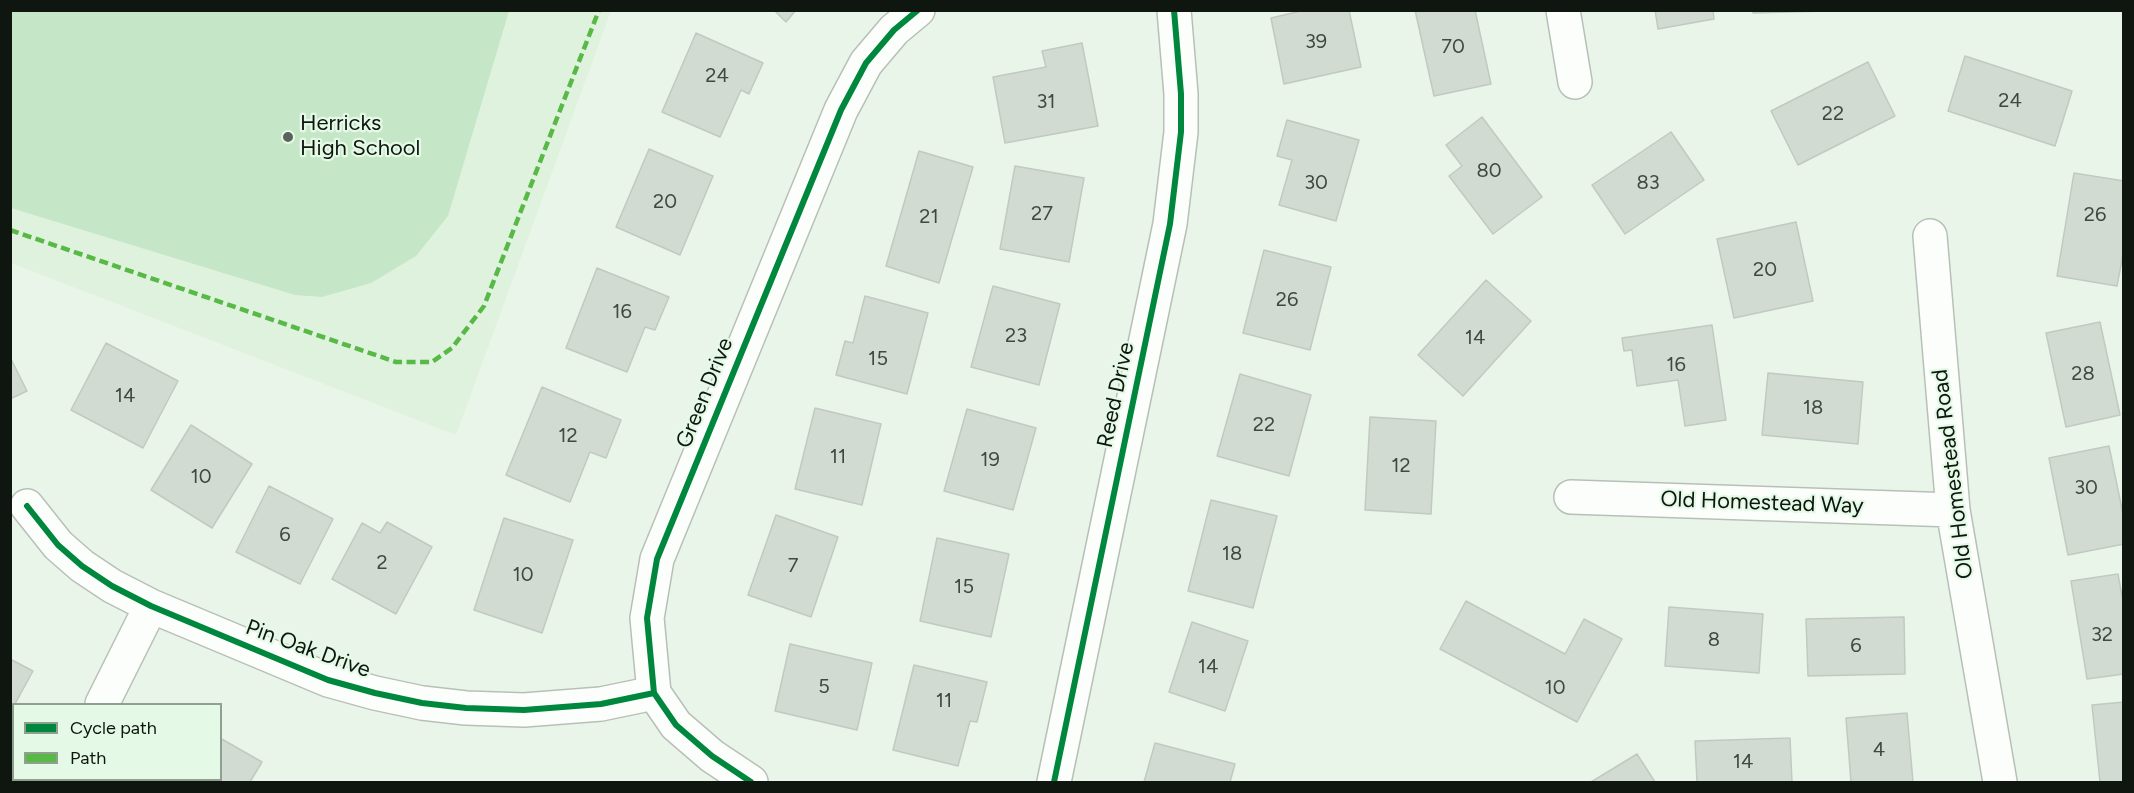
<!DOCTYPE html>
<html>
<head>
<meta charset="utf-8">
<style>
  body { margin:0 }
  #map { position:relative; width:2134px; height:793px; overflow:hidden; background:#eaf5ea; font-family:Figtree,sans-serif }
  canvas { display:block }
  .frame { position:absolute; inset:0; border:12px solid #0e160f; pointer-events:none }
  .legend { position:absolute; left:12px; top:703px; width:210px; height:78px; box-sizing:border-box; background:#e5fae6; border:2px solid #8f9f90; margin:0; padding:8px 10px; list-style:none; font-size:18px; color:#0e160f }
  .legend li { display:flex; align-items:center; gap:12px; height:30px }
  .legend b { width:30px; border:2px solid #8f9f90 }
</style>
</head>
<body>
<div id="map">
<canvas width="2134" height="793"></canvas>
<div class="frame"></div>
<ul class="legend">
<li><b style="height:8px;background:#00873e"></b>Cycle path</li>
<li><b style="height:8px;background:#58b947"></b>Path</li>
</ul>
</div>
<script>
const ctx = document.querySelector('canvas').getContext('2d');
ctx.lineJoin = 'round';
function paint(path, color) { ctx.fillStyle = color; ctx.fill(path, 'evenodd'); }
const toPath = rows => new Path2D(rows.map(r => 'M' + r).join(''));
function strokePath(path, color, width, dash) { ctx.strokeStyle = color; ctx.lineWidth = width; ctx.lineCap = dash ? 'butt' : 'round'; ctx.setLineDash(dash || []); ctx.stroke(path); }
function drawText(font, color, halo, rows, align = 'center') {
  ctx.font = font + ' Figtree,sans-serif'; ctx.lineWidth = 4.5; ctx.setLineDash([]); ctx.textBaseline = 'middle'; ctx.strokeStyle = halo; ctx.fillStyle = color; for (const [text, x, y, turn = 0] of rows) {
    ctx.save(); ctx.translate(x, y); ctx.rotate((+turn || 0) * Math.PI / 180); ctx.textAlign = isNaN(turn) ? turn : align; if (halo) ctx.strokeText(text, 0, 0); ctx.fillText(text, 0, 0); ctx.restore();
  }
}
paint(toPath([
  [10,11,611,11,456,435,11,263]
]), '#def2de');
paint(toPath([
  [10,11,11,10,509,11,448,216,416,256,371,283,322,297,295,295,11,208]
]), '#c6e7c7');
const building = toPath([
  [774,10,796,10,786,22,774,10],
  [1305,10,1349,10,1361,67,1284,84,1271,18,1305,10],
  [1415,10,1475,10,1491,84,1434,96,1415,10],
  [1655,10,1713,10,1714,19,1658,29,1655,10],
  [1753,10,1826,10,1826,11,1753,13,1753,10],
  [696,33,763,63,749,94,741,90,720,137,662,112,696,33],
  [1082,43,1098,126,1005,143,993,77,1046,67,1042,51,1082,43],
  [1965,56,2072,91,2055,146,1948,111,1965,56],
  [1868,62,1895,116,1798,165,1771,111,1868,62],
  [1482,117,1542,197,1493,234,1449,176,1462,166,1446,145,1482,117],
  [1287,120,1359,140,1336,221,1279,205,1292,160,1277,156,1287,120],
  [1671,132,1704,180,1625,234,1592,185,1671,132],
  [649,149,713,176,680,255,616,227,649,149],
  [919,151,973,167,939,283,886,266,919,151],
  [1015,166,1084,178,1069,262,1000,249,1015,166],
  [2074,173,2124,181,2124,249,2117,286,2057,276,2074,173],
  [1796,222,1813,301,1734,318,1717,239,1796,222],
  [1264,250,1331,267,1310,350,1243,333,1264,250],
  [597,268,669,297,655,330,645,327,627,372,566,348,597,268],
  [1486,280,1531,321,1463,396,1418,355,1486,280],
  [993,286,1060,304,1039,385,971,367,993,286],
  [865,296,928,313,907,394,836,375,845,341,853,343,865,296],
  [2100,322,2120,415,2066,427,2046,333,2100,322],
  [1712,325,1726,420,1685,426,1678,380,1637,386,1632,350,1624,351,1622,338,1712,325],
  [106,343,178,381,143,448,71,410,106,343],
  [10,357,27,391,10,399,10,357],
  [1768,373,1863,382,1858,444,1762,435,1768,373],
  [1240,374,1311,395,1289,476,1217,456,1240,374],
  [542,387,621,420,606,458,590,452,570,502,506,475,542,387],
  [815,408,881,424,862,505,795,489,815,408],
  [967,409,1036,428,1013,510,944,491,967,409],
  [1370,417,1436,421,1431,514,1365,510,1370,417],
  [191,425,252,464,212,528,151,490,191,425],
  [2109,446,2124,519,2124,544,2068,555,2049,458,2109,446],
  [269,486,333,519,300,584,236,552,269,486],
  [1211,500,1277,516,1253,608,1188,591,1211,500],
  [776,515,838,537,811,617,748,595,776,515],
  [504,518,573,540,542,633,474,610,504,518],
  [387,522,432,547,396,614,332,579,362,523,380,533,387,522],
  [937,538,1009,554,991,637,920,621,937,538],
  [2118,574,2122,596,2124,595,2124,674,2087,679,2071,581,2118,574],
  [1466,601,1565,654,1584,619,1622,639,1577,722,1440,649,1466,601],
  [1669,607,1763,614,1759,673,1665,666,1669,607],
  [1904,617,1905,674,1808,676,1806,619,1904,617],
  [1192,622,1248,641,1225,711,1169,692,1192,622],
  [790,644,872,663,857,730,775,711,790,644],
  [10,659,33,671,15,704,14,704,10,713,10,659],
  [914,665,987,682,977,722,970,721,958,766,893,750,914,665],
  [2124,702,2124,782,2100,782,2092,705,2124,702],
  [1907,713,1913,782,1851,782,1846,718,1907,713],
  [220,738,262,762,250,782,166,782,168,780,220,780,220,738],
  [1790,738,1792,782,1697,782,1695,741,1790,738],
  [1155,743,1235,764,1230,782,1144,782,1155,743],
  [1637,754,1655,782,1591,782,1637,754]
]);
paint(building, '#d2dbd2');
strokePath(building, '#c0cac1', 1.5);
const minor = toPath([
  [1563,10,1575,82],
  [1930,236,1953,510,2000,782],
  [1571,497,1953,510],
  [27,506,58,545,82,566,112,586,151,606,328,680,375,693,422,703,466,708,524,710,601,704,654,693],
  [102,704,151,606],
  [63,782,64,780],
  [751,782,712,756,676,725,654,693,647,618,657,559,841,110,866,63,894,30,918,10],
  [1054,782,1170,224,1181,132,1181,94,1174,10]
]);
strokePath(minor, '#b7c0b7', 36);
strokePath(minor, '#fcfefc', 33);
strokePath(toPath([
  [10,230,396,362,432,362,452,348,484,306,599,10]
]), '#58b947', 4.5, [9, 4.5]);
strokePath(toPath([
  [27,506,58,545,82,566,112,586,151,606,328,680,375,693,422,703,466,708,524,710,601,704,654,693],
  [751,782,712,756,676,725,654,693,647,618,657,559,841,110,866,63,894,30,918,10],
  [1054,782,1170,224,1181,132,1181,94,1174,10]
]), '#00873e', 6);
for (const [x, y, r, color] of [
  [288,137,6,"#5b645c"]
]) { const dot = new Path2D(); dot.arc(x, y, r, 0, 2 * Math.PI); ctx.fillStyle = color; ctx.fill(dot); strokePath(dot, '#e5fae6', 2); }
drawText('20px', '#404841', null, [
  ["39",1316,42],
  ["70",1453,47],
  ["24",717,76],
  ["24",2010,101],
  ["31",1046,102],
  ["22",1833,114],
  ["80",1489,171],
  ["30",1316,183],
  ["83",1648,183],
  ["20",665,202],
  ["27",1042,214],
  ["26",2095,215],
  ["21",929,217],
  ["20",1765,270],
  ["26",1287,300],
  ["16",622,312],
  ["23",1016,336],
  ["14",1475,338],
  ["15",878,359],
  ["16",1676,365],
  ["28",2083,374],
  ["14",125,396],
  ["18",1813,408],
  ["22",1264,425],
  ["12",568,436],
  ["11",838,457],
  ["19",990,460],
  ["12",1401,466],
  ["10",201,477],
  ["30",2086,488],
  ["6",285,535],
  ["18",1232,554],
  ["2",382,563],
  ["7",793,566],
  ["10",523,575],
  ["15",964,587],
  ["32",2102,635],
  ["8",1714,640],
  ["6",1856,646],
  ["14",1208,667],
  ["5",824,687],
  ["10",1555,688],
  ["11",944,701],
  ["4",1879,750],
  ["14",1743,762]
]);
drawText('22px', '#0e160f', '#e5fae6', [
  ["Herricks",300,124],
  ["High School",300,149]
], 'left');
drawText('22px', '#0e160f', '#e5fae6', [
  ["Green Drive",705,393,-68],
  ["Reed Drive",1116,395,-78],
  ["Old Homestead Road",1953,474,-97],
  ["Old Homestead Way",1762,503,2],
  ["Pin Oak Drive",308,649,20]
]);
</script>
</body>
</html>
